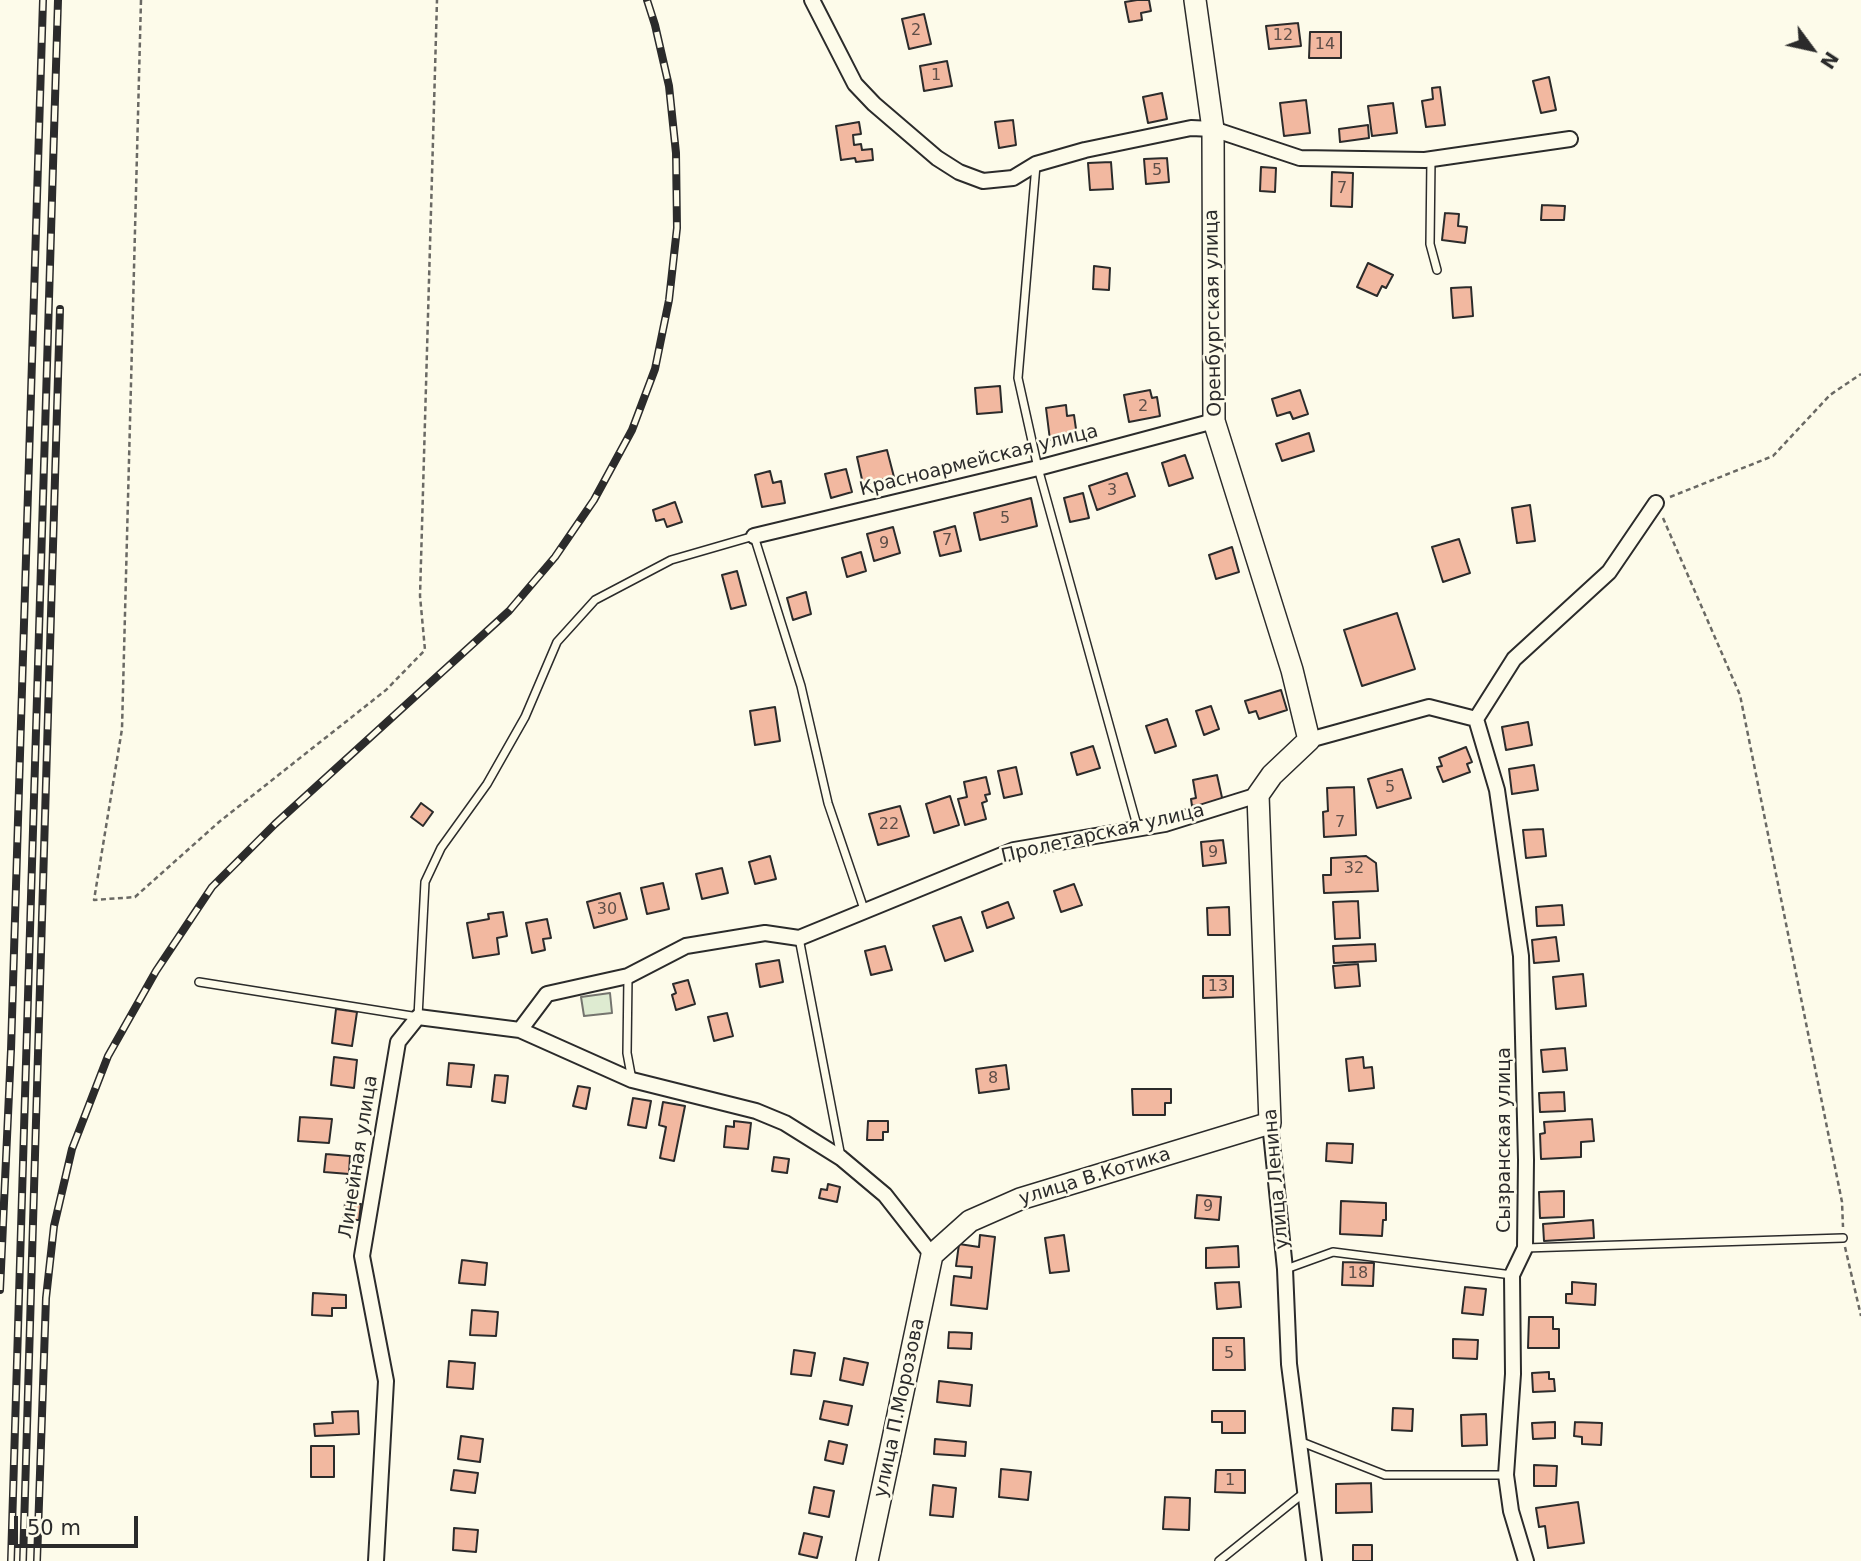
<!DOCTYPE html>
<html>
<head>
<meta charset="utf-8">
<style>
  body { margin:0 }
  #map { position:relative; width:1861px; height:1561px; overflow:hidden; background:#fdfbea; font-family:"DejaVu Sans",sans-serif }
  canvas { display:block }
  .north { position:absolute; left:1777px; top:14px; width:70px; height:70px; -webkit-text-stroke:5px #fdfbea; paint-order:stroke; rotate:123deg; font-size:19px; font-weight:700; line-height:28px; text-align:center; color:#2b2b2b }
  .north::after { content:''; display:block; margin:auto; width:24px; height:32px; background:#2b2b2b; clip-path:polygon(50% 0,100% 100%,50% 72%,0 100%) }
  .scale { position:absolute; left:14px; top:1516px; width:124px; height:32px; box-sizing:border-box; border:4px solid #2b2b2b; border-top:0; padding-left:9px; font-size:21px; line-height:24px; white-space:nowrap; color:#2b2b2b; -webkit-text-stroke:5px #fdfbea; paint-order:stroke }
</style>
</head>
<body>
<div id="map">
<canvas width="1861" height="1561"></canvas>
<div class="north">N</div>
<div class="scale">50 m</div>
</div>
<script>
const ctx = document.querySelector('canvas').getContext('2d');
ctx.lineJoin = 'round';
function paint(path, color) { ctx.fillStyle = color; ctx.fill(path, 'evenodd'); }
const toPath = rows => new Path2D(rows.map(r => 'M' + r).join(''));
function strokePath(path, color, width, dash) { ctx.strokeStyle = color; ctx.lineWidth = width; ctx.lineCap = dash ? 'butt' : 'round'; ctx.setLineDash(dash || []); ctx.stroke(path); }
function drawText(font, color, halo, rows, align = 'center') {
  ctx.font = font + ' "DejaVu Sans",sans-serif'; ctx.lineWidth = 5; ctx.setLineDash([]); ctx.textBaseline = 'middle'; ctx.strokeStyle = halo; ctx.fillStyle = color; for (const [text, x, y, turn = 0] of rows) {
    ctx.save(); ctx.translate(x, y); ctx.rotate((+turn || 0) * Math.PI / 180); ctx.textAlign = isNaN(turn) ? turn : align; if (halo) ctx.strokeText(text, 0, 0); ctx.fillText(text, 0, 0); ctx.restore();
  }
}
const green = toPath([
  [610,993,612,1013,584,1016,581,997,610,993]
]);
paint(green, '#deebd1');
strokePath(green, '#74746e', 2);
const building = toPath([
  [1137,0,1149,0,1151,11,1141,13,1142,20,1129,22,1125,2,1137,0],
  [924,14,931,44,909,49,902,19,924,14],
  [1298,23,1301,46,1269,49,1266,26,1298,23],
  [1310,32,1341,32,1341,58,1309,58,1310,32],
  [947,61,952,86,924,91,920,66,947,61],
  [1549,77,1556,110,1541,113,1533,81,1549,77],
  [1440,87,1445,125,1426,127,1422,101,1433,99,1432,88,1440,87],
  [1162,93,1167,119,1148,123,1143,97,1162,93],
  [1306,100,1310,133,1284,136,1280,103,1306,100],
  [1393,103,1397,133,1372,136,1368,106,1393,103],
  [1013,120,1016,145,999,148,995,122,1013,120],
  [859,122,861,134,853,135,854,145,861,144,862,150,872,149,873,160,856,162,855,158,841,160,836,126,859,122],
  [1368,125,1369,138,1340,142,1339,129,1368,125],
  [1167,158,1169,182,1146,184,1144,159,1167,158],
  [1111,162,1113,189,1090,190,1088,163,1111,162],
  [1261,167,1276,168,1275,192,1260,191,1261,167],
  [1332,172,1353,173,1352,207,1331,206,1332,172],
  [1542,205,1565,206,1564,220,1541,220,1542,205],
  [1445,213,1459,214,1458,226,1467,227,1465,243,1442,240,1445,213],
  [1368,263,1393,275,1386,288,1382,286,1377,296,1357,287,1368,263],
  [1094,266,1110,268,1109,290,1093,289,1094,266],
  [1471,287,1473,316,1453,318,1451,288,1471,287],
  [1000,386,1002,412,977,414,975,388,1000,386],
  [1150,390,1152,398,1157,397,1160,416,1129,422,1124,395,1150,390],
  [1300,390,1308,414,1293,419,1290,412,1277,416,1272,399,1300,390],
  [1066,405,1067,416,1074,415,1077,436,1050,440,1046,408,1066,405],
  [1309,433,1314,451,1282,461,1276,444,1309,433],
  [887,450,894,477,863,484,857,457,887,450],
  [1185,455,1193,478,1169,486,1162,463,1185,455],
  [846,469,852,492,831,498,825,474,846,469],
  [770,471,773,483,781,481,785,503,762,507,755,475,770,471],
  [1127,473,1135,496,1097,510,1089,486,1127,473],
  [1083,493,1089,518,1070,522,1064,498,1083,493],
  [1031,498,1037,526,980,540,974,513,1031,498],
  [675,502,682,522,667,527,664,519,656,521,653,510,675,502],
  [1530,505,1535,541,1517,543,1512,508,1530,505],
  [955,526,961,551,940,556,934,532,955,526],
  [893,527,900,553,874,561,867,534,893,527],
  [1459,539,1470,573,1443,582,1432,547,1459,539],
  [1232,547,1239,572,1216,579,1209,555,1232,547],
  [861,552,866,571,847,577,842,558,861,552],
  [737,571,746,605,731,609,722,575,737,571],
  [806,592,811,614,793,620,787,598,806,592],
  [1397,613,1415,669,1362,686,1344,630,1397,613],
  [1281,690,1287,710,1259,719,1256,711,1249,713,1245,701,1281,690],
  [1211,706,1219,729,1204,735,1196,711,1211,706],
  [775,707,780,741,755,745,750,711,775,707],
  [1167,719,1176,746,1155,753,1146,726,1167,719],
  [1528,722,1532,745,1506,750,1502,727,1528,722],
  [1093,746,1100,768,1077,775,1071,753,1093,746],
  [1466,747,1472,762,1467,764,1470,772,1443,782,1437,767,1442,766,1439,758,1466,747],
  [1534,765,1538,790,1512,794,1509,769,1534,765],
  [1016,767,1022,794,1004,798,998,771,1016,767],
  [1402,769,1411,798,1377,808,1368,779,1402,769],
  [1217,775,1223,802,1197,807,1197,805,1192,806,1191,799,1196,798,1193,780,1217,775],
  [986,777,990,794,985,795,987,801,982,803,986,819,965,825,958,799,967,797,964,782,986,777],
  [1354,787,1356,835,1324,837,1323,812,1328,811,1327,788,1354,787],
  [950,796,959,825,934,833,926,804,950,796],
  [421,803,433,812,423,826,411,817,421,803],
  [900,806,909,836,878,845,869,814,900,806],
  [1543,829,1546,856,1526,858,1523,830,1543,829],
  [1223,840,1226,863,1203,866,1201,842,1223,840],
  [770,856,776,879,755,884,749,862,770,856],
  [1366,856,1376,863,1378,891,1324,893,1323,875,1331,875,1331,858,1366,856],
  [722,868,728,893,702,899,696,874,722,868],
  [663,883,669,909,647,914,641,888,663,883],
  [1074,884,1082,905,1061,912,1054,891,1074,884],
  [620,893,627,919,594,928,587,902,620,893],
  [1358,901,1360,938,1335,939,1333,902,1358,901],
  [1008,902,1014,918,987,928,982,912,1008,902],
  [1562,905,1564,925,1537,926,1536,907,1562,905],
  [1229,907,1230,935,1208,935,1207,908,1229,907],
  [503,912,507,936,497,938,499,954,473,958,467,923,489,919,488,914,503,912],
  [961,917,973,951,945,961,933,926,961,917],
  [547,919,551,938,543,939,545,950,532,953,526,923,547,919],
  [1556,937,1559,961,1534,963,1532,940,1556,937],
  [1375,944,1376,961,1334,963,1333,946,1375,944],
  [885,946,892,970,871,975,865,951,885,946],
  [779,960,783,982,760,987,756,964,779,960],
  [1358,964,1360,986,1335,988,1333,966,1358,964],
  [1583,974,1586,1006,1556,1009,1553,977,1583,974],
  [1203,976,1233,976,1233,997,1203,998,1203,976],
  [688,980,695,1004,676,1010,672,995,676,993,673,984,688,980],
  [336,1009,357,1012,352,1046,332,1043,336,1009],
  [727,1013,733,1036,714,1041,708,1017,727,1013],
  [1565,1048,1567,1070,1543,1072,1541,1050,1565,1048],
  [334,1057,357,1060,354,1088,331,1085,334,1057],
  [1363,1057,1364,1068,1372,1067,1374,1088,1349,1091,1346,1059,1363,1057],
  [449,1063,474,1065,471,1087,447,1085,449,1063],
  [1006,1065,1009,1089,979,1093,976,1069,1006,1065],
  [495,1075,508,1076,505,1103,492,1101,495,1075],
  [578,1086,590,1088,586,1109,573,1106,578,1086],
  [1132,1089,1171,1089,1171,1103,1165,1103,1165,1115,1133,1115,1132,1089],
  [1564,1092,1565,1111,1540,1112,1539,1093,1564,1092],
  [633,1098,651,1101,646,1128,628,1125,633,1098],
  [663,1102,685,1106,674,1161,660,1158,666,1127,659,1125,663,1102],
  [300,1117,332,1119,329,1143,298,1141,300,1117],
  [1592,1119,1594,1141,1581,1142,1581,1157,1541,1159,1540,1134,1545,1133,1544,1122,1592,1119],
  [734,1121,751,1123,748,1149,724,1147,726,1126,734,1127,734,1121],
  [868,1121,888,1121,888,1132,883,1132,883,1140,867,1140,868,1121],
  [1327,1143,1353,1144,1352,1163,1326,1161,1327,1143],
  [326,1154,350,1156,349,1174,324,1172,326,1154],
  [774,1157,789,1159,787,1173,772,1171,774,1157],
  [828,1184,840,1187,837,1202,819,1198,821,1189,827,1190,828,1184],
  [1564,1191,1564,1217,1540,1218,1539,1192,1564,1191],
  [1197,1195,1221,1197,1219,1220,1195,1218,1197,1195],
  [1341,1201,1386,1203,1386,1220,1383,1220,1382,1236,1340,1234,1341,1201],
  [345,1203,361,1204,359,1220,354,1220,353,1226,343,1225,345,1203],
  [1593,1220,1594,1238,1544,1241,1543,1224,1593,1220],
  [980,1235,995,1237,987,1309,951,1305,954,1276,971,1278,972,1267,956,1266,959,1244,979,1247,980,1235],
  [1064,1235,1069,1271,1050,1273,1045,1238,1064,1235],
  [1238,1246,1239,1267,1206,1268,1206,1248,1238,1246],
  [462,1260,487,1263,485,1285,459,1283,462,1260],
  [1343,1262,1374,1263,1373,1286,1342,1285,1343,1262],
  [1239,1282,1241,1307,1217,1309,1215,1283,1239,1282],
  [1572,1282,1596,1284,1595,1305,1566,1303,1566,1294,1572,1294,1572,1282],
  [1465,1287,1486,1289,1483,1315,1462,1313,1465,1287],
  [313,1293,346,1295,346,1308,332,1308,332,1316,312,1315,313,1293],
  [472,1310,498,1312,496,1336,470,1335,472,1310],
  [1529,1317,1553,1317,1553,1329,1559,1329,1559,1348,1528,1348,1529,1317],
  [949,1332,972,1333,971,1349,948,1348,949,1332],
  [1213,1338,1244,1338,1245,1370,1213,1370,1213,1338],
  [1453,1339,1478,1340,1477,1359,1453,1358,1453,1339],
  [794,1350,815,1353,811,1376,791,1374,794,1350],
  [844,1358,868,1363,863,1385,840,1380,844,1358],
  [449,1361,475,1363,473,1389,447,1387,449,1361],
  [1549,1372,1549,1379,1554,1379,1555,1391,1533,1392,1532,1373,1549,1372],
  [939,1381,972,1385,970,1406,937,1402,939,1381],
  [824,1401,852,1406,848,1425,820,1419,824,1401],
  [1393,1408,1413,1409,1412,1431,1392,1430,1393,1408],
  [358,1411,359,1434,315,1436,314,1424,333,1423,332,1412,358,1411],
  [1212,1411,1245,1411,1245,1433,1222,1433,1222,1422,1212,1422,1212,1411],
  [1486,1414,1487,1445,1462,1446,1461,1415,1486,1414],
  [1555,1422,1555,1438,1533,1439,1532,1423,1555,1422],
  [1575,1422,1602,1423,1601,1445,1582,1444,1582,1437,1574,1436,1575,1422],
  [461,1436,483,1439,480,1462,458,1459,461,1436],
  [935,1439,966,1442,965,1456,934,1454,935,1439],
  [829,1441,847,1445,843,1464,825,1460,829,1441],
  [311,1446,334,1446,334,1477,311,1477,311,1446],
  [1534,1465,1557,1466,1556,1486,1534,1486,1534,1465],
  [1001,1469,1031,1472,1028,1500,999,1497,1001,1469],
  [454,1470,478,1473,475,1493,451,1490,454,1470],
  [1216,1470,1245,1470,1245,1493,1215,1492,1216,1470],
  [1371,1483,1372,1512,1336,1513,1336,1484,1371,1483],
  [933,1485,956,1488,953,1517,930,1515,933,1485],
  [814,1487,834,1491,829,1517,809,1513,814,1487],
  [1165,1497,1190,1498,1189,1530,1163,1529,1165,1497],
  [1578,1502,1584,1543,1548,1548,1545,1526,1539,1527,1536,1508,1578,1502],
  [454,1528,478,1530,476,1552,453,1550,454,1528],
  [804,1533,822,1537,817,1558,799,1554,804,1533],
  [1353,1545,1372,1545,1372,1561,1353,1561,1353,1545]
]);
paint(building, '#f2b8a0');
strokePath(building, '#2b2b2b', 2);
const lane = toPath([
  [1431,159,1430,244,1437,270],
  [1036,165,1018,378,1038,468,1138,829],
  [799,938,841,1157],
  [628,977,627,1053,632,1080],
  [199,982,418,1017,425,882,441,848,487,784,525,717,557,642,595,600,671,560,754,536,801,686,828,803,865,912],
  [1525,1248,1843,1238],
  [1286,1269,1333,1252,1512,1275],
  [1299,1441,1385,1475,1506,1475],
  [1219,1561,1305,1492]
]);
const street = toPath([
  [812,0,855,84,874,104,937,158,959,172,983,181,1013,178,1036,164,1085,150,1191,128,1213,129,1300,158,1425,160,1570,139],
  [754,536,1038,468,1214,421],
  [1476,719,1497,790,1521,956,1526,1160,1525,1248,1512,1275,1513,1374,1506,1475,1511,1511,1526,1561],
  [1309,740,1429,707,1476,719,1514,659,1609,572,1656,503],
  [520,1030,632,1080,756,1111,785,1123,841,1158,885,1195,932,1255],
  [1270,1123,1285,1269,1289,1364,1314,1561],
  [376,1561,386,1381,362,1256,398,1042,418,1017,520,1030,547,994,628,976,686,946,765,933,799,938,1014,850,1165,824,1258,795]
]);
const secondary = toPath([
  [867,1561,932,1255,970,1221,1020,1199,1270,1123,1258,795,1272,775,1309,740,1292,670,1214,421,1213,129,1195,0]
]);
strokePath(lane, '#2b2b2b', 10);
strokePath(street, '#2b2b2b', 18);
strokePath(secondary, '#2b2b2b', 24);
strokePath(toPath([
  [141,0,122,729,94,900,135,897,219,822,386,690,425,650,420,596,437,0],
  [1670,497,1773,456,1830,395,1861,374],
  [1663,518,1740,695,1842,1202,1843,1227],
  [1845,1247,1861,1316]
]), '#6a6964', 2.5, [5, 3.5]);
strokePath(lane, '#fdfbea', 7);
strokePath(street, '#fdfbea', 14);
strokePath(secondary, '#fdfbea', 21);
const rail = toPath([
  [0,1290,11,1050,43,0],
  [11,1561,58,0],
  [23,1561,60,309],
  [37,1561,46,1298,54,1226,72,1149,108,1056,156,971,212,887,275,824,509,611,555,557,594,500,632,430,655,369,669,300,677,228,676,153,669,86,655,25,647,0]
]);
strokePath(rail, '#2b2b2b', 8);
strokePath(rail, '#fdfbea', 5, [16]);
drawText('16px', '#5d4e48', null, [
  ["2",916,31],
  ["12",1283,36],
  ["14",1325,45],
  ["1",936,76],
  ["5",1157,171],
  ["7",1342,189],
  ["2",1143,407],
  ["3",1112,491],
  ["5",1005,519],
  ["7",947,541],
  ["9",884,544],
  ["5",1390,788],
  ["7",1340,823],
  ["22",889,825],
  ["9",1213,853],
  ["32",1354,869],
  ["30",607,910],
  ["13",1218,987],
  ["8",993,1079],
  ["9",1208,1207],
  ["18",1358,1274],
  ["5",1229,1354],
  ["1",1230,1481]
]);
drawText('19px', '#2b2b2b', '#fdfbea', [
  ["Оренбургская улица",1214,313,-91],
  ["Красноармейская улица",979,461,-14],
  ["Пролетарская улица",1103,834,-13],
  ["Сызранская улица",1505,1140,-90],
  ["Линейная улица",359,1157,-81],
  ["улица В.Котика",1095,1177,-17],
  ["улица Ленина",1277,1179,-95],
  ["улица П.Морозова",900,1408,-78]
]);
</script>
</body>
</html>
